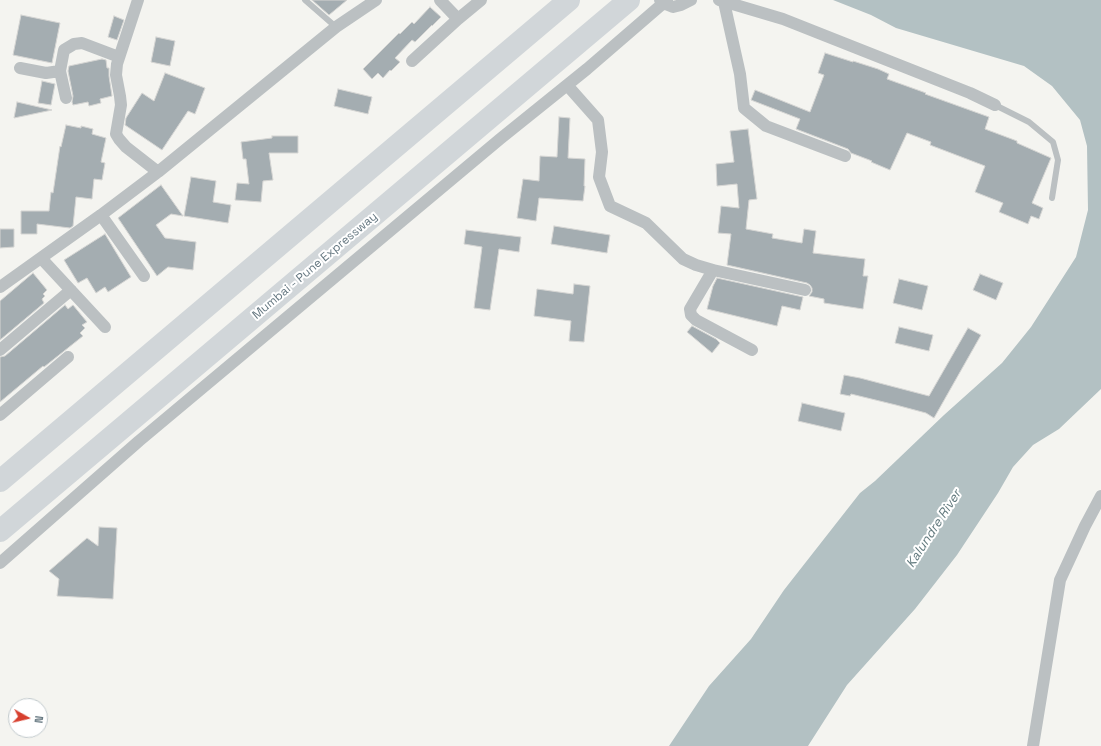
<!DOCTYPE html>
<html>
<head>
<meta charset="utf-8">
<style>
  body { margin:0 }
  #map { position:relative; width:1101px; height:746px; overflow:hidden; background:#f4f4f0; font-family:"Space Grotesk",sans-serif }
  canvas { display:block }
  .north { position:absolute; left:8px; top:698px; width:40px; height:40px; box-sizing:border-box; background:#fff; border:1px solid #c1c9cc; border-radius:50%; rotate:98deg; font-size:11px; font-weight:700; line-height:16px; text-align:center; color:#657780 }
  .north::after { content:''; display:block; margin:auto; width:14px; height:18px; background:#d73f2e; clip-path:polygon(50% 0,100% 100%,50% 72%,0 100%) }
</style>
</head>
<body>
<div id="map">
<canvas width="1101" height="746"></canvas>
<div class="north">N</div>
</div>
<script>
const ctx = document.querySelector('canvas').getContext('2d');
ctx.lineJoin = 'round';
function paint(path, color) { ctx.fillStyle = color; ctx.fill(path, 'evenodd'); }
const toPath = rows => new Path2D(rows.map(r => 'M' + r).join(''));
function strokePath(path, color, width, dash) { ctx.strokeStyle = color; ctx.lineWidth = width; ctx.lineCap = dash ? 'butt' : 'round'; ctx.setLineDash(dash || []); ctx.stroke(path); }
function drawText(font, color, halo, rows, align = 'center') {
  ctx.font = font + ' "Space Grotesk",sans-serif'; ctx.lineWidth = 4; ctx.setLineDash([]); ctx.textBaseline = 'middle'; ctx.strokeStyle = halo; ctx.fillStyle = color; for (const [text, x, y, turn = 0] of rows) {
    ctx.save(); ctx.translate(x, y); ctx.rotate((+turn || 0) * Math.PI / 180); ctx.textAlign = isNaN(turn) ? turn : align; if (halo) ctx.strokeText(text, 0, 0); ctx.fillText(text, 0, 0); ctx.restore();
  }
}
paint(toPath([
  [833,0,1101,0,1101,389,1059,429,1033,445,1013,467,998,493,957,555,915,609,847,685,808,746,669,746,709,686,751,639,784,590,860,493,875,481,944,415,1002,363,1031,327,1076,257,1088,210,1087,146,1080,120,1052,86,1024,66,896,28,871,15]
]), '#b3c1c3');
const building = toPath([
  [312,0,347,0,329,15,312,0],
  [430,7,441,17,432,26,432,25,415,42,412,40,395,58,400,62,391,71,390,70,383,78,378,73,372,79,363,69,399,33,400,34,412,22,414,24,430,7],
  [21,15,60,23,52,63,13,55,21,15],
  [114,16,124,20,117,40,108,37,114,16],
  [156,37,175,41,170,66,151,62,156,37],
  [825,53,853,62,853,61,878,69,889,74,887,79,926,93,925,94,989,117,985,129,1017,141,1017,143,1051,158,1032,203,1043,208,1039,219,1031,216,1028,224,999,212,1003,203,975,192,985,166,930,145,931,142,907,133,890,170,871,162,872,161,851,153,848,149,796,129,800,119,751,100,755,90,810,112,824,75,818,73,825,53],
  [102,59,106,60,107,68,109,68,109,76,112,96,100,99,101,103,89,106,88,102,73,105,72,102,73,96,68,71,69,66,102,59],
  [165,73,205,88,195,114,188,111,162,150,125,125,126,118,142,93,154,101,165,73],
  [42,81,55,84,51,105,38,103,42,81],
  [338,89,372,97,368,114,334,106,338,89],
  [17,102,52,110,14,118,17,102],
  [559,117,570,118,568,158,585,159,584,186,585,186,583,201,539,198,536,221,517,218,523,179,539,181,540,156,557,157,559,117],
  [66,125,81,128,81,126,93,129,92,134,106,138,101,162,105,163,102,180,94,179,92,199,76,197,73,226,70,228,37,224,37,234,21,234,21,211,49,211,51,192,53,193,60,146,61,147,66,125],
  [748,129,757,199,749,200,746,229,773,234,772,238,802,243,804,229,816,231,813,253,865,259,863,276,868,276,863,309,824,303,824,299,809,296,812,292,812,288,810,285,807,283,727,265,731,234,718,233,721,206,739,208,737,184,717,186,716,164,734,162,730,131,748,129],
  [272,136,298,136,298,153,269,153,273,180,263,181,261,202,235,200,237,183,249,184,246,159,243,159,241,142,272,138,272,136],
  [191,177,216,181,213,202,231,205,228,223,184,216,191,177],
  [161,185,183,216,171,214,156,225,165,238,196,242,193,270,168,267,157,276,118,218,161,185],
  [554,226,610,235,607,253,551,244,554,226],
  [0,229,14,229,14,247,0,248,0,229],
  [466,230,521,237,519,252,499,249,490,310,474,308,482,247,464,244,466,230],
  [105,234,131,277,108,292,105,287,96,293,87,278,78,283,64,260,105,234],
  [33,273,47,290,43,294,45,296,42,299,44,303,0,340,0,301,33,273],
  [980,274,1003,283,996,300,973,290,980,274],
  [717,278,803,297,800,310,782,306,777,326,707,309,713,286,717,278],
  [899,279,928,286,922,310,893,303,899,279],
  [574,284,590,286,584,342,569,341,571,321,534,316,537,289,573,294,574,284],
  [65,305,68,309,73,305,87,322,82,325,85,328,80,333,83,336,44,367,43,366,0,402,0,357,5,356,65,305],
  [692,326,716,339,720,343,712,353,687,332,692,326],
  [899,327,933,335,929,351,895,343,899,327],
  [968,328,981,335,934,418,926,413,896,405,851,394,850,396,840,394,844,375,860,378,929,396,968,328],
  [802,403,845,413,841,431,798,421,802,403],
  [99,527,117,528,113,599,57,596,59,579,49,571,87,538,98,546,99,527]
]);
paint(building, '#a4adb1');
strokePath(building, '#d5d5d3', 1);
strokePath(toPath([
  [305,0,336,27],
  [995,105,1029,122,1053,142,1058,160,1052,198]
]), '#bbc0c2', 6);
strokePath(toPath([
  [138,0,117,64,116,75,120,96,121,105,116,134,119,139,126,147,158,172],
  [440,0,458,19,481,0],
  [660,0,663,3,673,7,681,5,691,0],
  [719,0,783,19,970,93,995,105],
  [724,2,740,74,744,108,766,126,845,156],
  [412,61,458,19],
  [20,68,46,73,60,71],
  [567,85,598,120,602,152,599,177,610,206,646,223,683,259,696,265,713,270,690,309,691,315,696,320,752,350],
  [66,98,60,71,64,50,74,44,82,43,119,57],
  [101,215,144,276],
  [41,258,105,327],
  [713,270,805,290],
  [0,287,101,215,158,172,336,27,376,0],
  [0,350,71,290],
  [0,415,68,357],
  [0,563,139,441,500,139,587,69,667,0],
  [1033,746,1060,580,1085,526,1101,496]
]), '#bbc0c2', 12);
strokePath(toPath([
  [0,481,569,0],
  [0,531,629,0]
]), '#d1d6d9', 22);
drawText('12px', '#657780', '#fff', [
  ["Mumbai - Pune Expressway",315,266,-40]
]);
drawText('italic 13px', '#61797d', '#fff', [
  ["Kalundre River",934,529,-57]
]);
</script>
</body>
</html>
